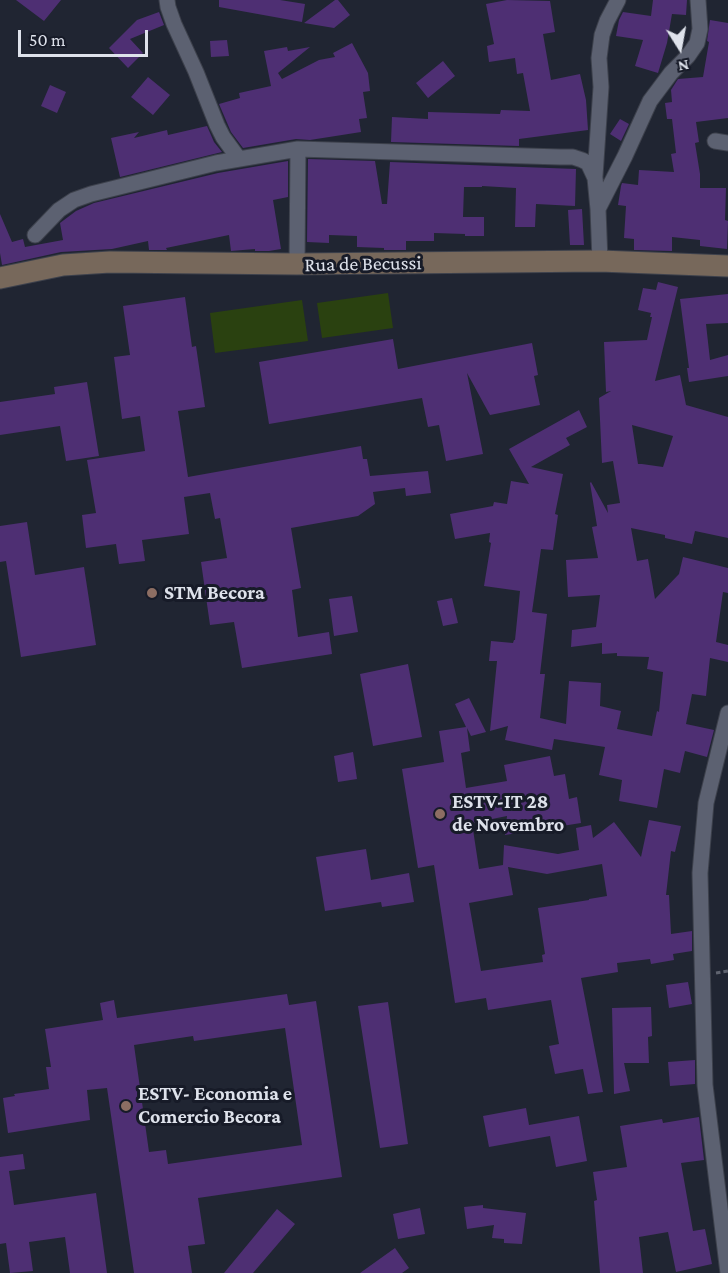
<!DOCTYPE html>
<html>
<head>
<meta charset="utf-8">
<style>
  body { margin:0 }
  #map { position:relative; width:728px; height:1273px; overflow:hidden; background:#202532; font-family:"Crimson Pro",serif }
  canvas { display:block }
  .north { position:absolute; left:650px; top:18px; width:60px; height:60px; -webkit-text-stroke:4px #171b28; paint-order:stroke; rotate:169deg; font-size:16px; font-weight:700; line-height:24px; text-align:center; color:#dee2eb }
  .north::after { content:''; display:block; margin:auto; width:21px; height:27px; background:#dee2eb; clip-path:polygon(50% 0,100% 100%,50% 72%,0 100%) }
  .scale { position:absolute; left:18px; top:30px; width:130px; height:27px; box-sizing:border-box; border:3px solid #dee2eb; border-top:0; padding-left:8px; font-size:18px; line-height:21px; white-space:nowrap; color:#dee2eb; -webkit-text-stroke:4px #171b28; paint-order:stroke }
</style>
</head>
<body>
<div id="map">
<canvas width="728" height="1273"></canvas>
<div class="north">N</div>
<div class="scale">50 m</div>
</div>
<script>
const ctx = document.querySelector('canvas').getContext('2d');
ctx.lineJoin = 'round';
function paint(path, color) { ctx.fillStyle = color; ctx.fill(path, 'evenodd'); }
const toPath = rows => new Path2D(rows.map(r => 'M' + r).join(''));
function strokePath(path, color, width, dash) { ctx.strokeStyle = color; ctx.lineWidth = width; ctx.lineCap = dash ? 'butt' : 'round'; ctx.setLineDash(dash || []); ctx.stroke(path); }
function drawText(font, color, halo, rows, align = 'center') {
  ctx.font = font + ' "Crimson Pro",serif'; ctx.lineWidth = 6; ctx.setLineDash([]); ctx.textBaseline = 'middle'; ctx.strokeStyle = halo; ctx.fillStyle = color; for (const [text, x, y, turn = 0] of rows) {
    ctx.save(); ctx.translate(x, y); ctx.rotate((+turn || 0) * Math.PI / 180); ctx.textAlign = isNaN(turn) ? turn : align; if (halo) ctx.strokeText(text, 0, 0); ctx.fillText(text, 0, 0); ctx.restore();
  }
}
paint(toPath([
  [388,293,393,328,322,338,317,303],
  [302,300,308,341,215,353,210,313]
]), '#2a4110');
paint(toPath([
  [16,0,61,0,44,21],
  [219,0,280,0,305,4,302,22,219,7],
  [335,0,338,0,350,15,334,28,304,23],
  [507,0,550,1,555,32,543,34,551,80,580,74,586,100,588,130,519,139,519,146,391,142,392,117,428,119,428,112,500,114,501,110,530,111,523,73,517,74,515,58,489,62,487,46,494,44,486,4],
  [653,0,687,0,686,15,672,14,667,43,658,73,635,66,643,40,616,36,619,20,623,12,651,16],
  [159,12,164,25,130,39,143,53,128,68,109,48,137,20],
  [710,20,728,23,728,118,696,122,699,142,695,143,700,174,700,188,726,188,725,220,728,221,727,249,700,246,700,240,672,237,672,251,634,250,634,239,624,238,626,206,618,205,621,186,622,183,638,185,639,170,674,172,671,154,676,153,672,119,667,119,665,103,672,102,671,90,678,79,703,77,709,42,707,41],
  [227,40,229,56,211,57,210,41],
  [352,43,368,73,370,91,363,92,367,118,359,119,361,132,310,140,296,139,243,148,231,132,219,104,240,98,239,93,271,86,264,51,287,47,288,51,310,47,278,73,282,79,319,60,335,57,333,53],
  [443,61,455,76,428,98,416,83],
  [148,77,170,95,153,115,131,97],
  [50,85,66,92,57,113,41,106],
  [620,119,629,124,621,141,610,134],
  [207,126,214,142,222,152,120,177,111,138,139,132,134,138,167,130,168,135],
  [308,159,375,161,382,204,387,204,390,162,576,169,575,206,536,204,535,227,515,227,516,188,482,186,482,187,464,187,463,217,484,217,484,236,465,236,465,234,434,233,434,241,406,241,406,250,384,250,384,248,357,247,357,236,329,235,329,243,307,242],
  [288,161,288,197,273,200,281,249,269,251,255,251,255,249,231,251,229,235,166,248,167,250,149,250,148,241,112,249,61,252,2,265,0,253,0,214,12,242,23,239,25,247,63,240,60,223,76,211,94,203,218,173],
  [582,209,584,245,570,245,568,210],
  [658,282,678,287,655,381,680,375,686,405,728,417,728,538,695,531,692,544,665,538,665,535,631,528,637,561,648,559,655,599,679,574,683,557,728,568,728,593,723,592,716,642,728,645,728,662,710,658,706,696,692,694,686,724,714,730,707,757,685,751,680,773,664,769,657,808,619,801,622,780,599,775,605,747,554,739,552,750,505,740,508,726,490,731,497,661,489,661,491,641,513,643,514,640,515,640,520,591,484,586,491,543,489,542,490,533,455,539,450,514,493,506,494,502,507,504,511,481,529,484,509,449,579,410,587,427,566,438,570,445,531,467,563,474,555,514,558,515,553,550,541,549,532,612,547,614,540,674,545,674,540,718,566,724,569,681,601,683,600,706,621,711,617,729,652,736,657,711,659,712,663,672,647,669,649,657,617,656,617,653,602,654,602,643,571,647,572,630,596,627,600,595,568,597,566,560,598,558,592,527,597,526,590,483,591,482,608,513,607,505,620,503,613,461,602,463,599,398,611,391,606,392,604,342,647,340,652,317,650,317,651,313,638,310,643,288,656,290],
  [632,425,673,436,663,467,642,464,638,464],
  [728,294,728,323,706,324,710,360,728,355,728,376,689,382,687,368,689,368,680,299],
  [185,297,192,347,196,346,205,407,178,411,188,477,361,446,363,459,367,459,370,476,428,471,431,493,406,496,405,488,373,492,375,504,358,516,291,528,301,588,292,590,298,637,329,632,332,654,242,668,234,622,210,625,201,562,227,558,220,518,215,519,210,493,184,497,189,534,142,540,145,561,119,564,116,544,86,548,82,515,96,513,87,460,145,451,140,416,122,419,114,357,130,355,123,306],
  [393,339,398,369,532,343,538,375,534,376,540,405,490,415,467,373,483,454,446,461,439,425,428,427,422,398,269,424,259,362],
  [87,382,99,456,66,461,60,426,0,435,0,402,55,394,54,387],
  [27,522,35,575,84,567,96,645,21,657,6,561,0,562,0,526],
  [352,596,358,632,334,636,329,599],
  [452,598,458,623,443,626,437,601],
  [408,664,422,737,373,746,360,674],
  [469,698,486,732,471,736,467,728,470,751,461,753,466,788,507,781,504,765,550,756,554,776,565,774,569,799,577,797,581,823,505,835,507,816,472,823,479,869,503,865,504,845,558,854,579,850,576,828,591,825,593,838,614,822,641,857,649,820,681,826,675,852,671,851,666,895,669,895,671,934,692,931,692,951,673,954,674,960,651,964,650,959,617,963,618,972,581,978,603,1092,588,1094,583,1069,555,1074,549,1046,559,1044,551,1000,488,1010,486,998,455,1003,434,865,418,868,402,769,444,762,439,731,466,727,455,704],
  [602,864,607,896,589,899,589,900,538,908,545,954,542,955,543,962,481,971,469,903,513,895,508,867,547,874],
  [353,752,357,779,338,782,334,756],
  [366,849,371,880,409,873,414,902,382,907,381,902,325,911,316,857],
  [688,982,692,1004,669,1008,666,985],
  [287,994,289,1005,316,1001,342,1177,198,1198,205,1244,188,1246,192,1273,134,1273,107,1088,87,1090,90,1120,8,1133,3,1098,15,1096,14,1094,49,1089,46,1067,51,1067,45,1029,103,1020,100,1003,114,1000,117,1018],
  [285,1028,302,1145,168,1164,166,1150,149,1152,134,1045,193,1036,194,1041],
  [388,1002,408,1144,380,1148,358,1006],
  [651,1007,652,1036,648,1037,649,1063,624,1063,630,1091,614,1094,612,1008],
  [695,1060,695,1084,670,1086,668,1062],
  [526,1108,529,1125,579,1116,587,1161,556,1167,550,1136,489,1147,483,1116],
  [699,1117,704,1160,681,1163,693,1231,705,1229,712,1264,676,1272,668,1232,639,1237,643,1273,600,1273,594,1201,597,1200,593,1172,627,1167,620,1126,662,1119,663,1123],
  [23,1154,25,1169,9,1171,14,1205,96,1193,107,1273,70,1273,65,1237,29,1242,33,1271,10,1273,6,1243,0,1244,0,1157],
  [483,1205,483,1208,526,1213,522,1244,504,1243,504,1239,492,1238,494,1225,467,1229,464,1207],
  [420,1208,425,1234,398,1239,393,1214],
  [277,1209,295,1224,253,1273,224,1273],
  [395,1248,409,1268,402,1273,360,1273]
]), '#4e2f73');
const street = toPath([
  [167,0,168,7,174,24,196,72,217,125,223,137,239,159],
  [715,141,728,143],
  [298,149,560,157,573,157,582,160,588,163,595,178,598,209,600,261],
  [595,176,601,87,599,58,602,35,607,21,618,0],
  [598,209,625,156,650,101,671,73,688,56,697,43,700,29,698,0],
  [35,235,59,210,74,200,91,194,216,163,298,149,297,264],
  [728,1273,705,1085,700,873,706,803,728,713]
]);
const secondary = toPath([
  [0,278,63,265,110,262,297,264,600,261,728,266]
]);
strokePath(street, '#3d414c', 17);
strokePath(secondary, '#3d414c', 23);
strokePath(toPath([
  [716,973,728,971]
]), '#5f636f', 3, [4.5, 3]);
strokePath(street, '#5c6171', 15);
strokePath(secondary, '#77685b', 21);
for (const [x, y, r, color] of [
  [152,593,6,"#8d6e63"],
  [440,814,6,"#8d6e63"],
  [126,1106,6,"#8d6e63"]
]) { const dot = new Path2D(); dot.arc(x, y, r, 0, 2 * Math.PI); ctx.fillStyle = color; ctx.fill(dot); strokePath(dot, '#171b28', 2); }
drawText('20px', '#dee2eb', '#171b28', [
  ["Rua de Becussi",363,264,-1]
]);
drawText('bold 20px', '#dee2eb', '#171b28', [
  ["STM Becora",164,593],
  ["ESTV-IT 28",452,802],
  ["de Novembro",452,825],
  ["ESTV- Economia e",138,1094],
  ["Comercio Becora",138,1117]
], 'left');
</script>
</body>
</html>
